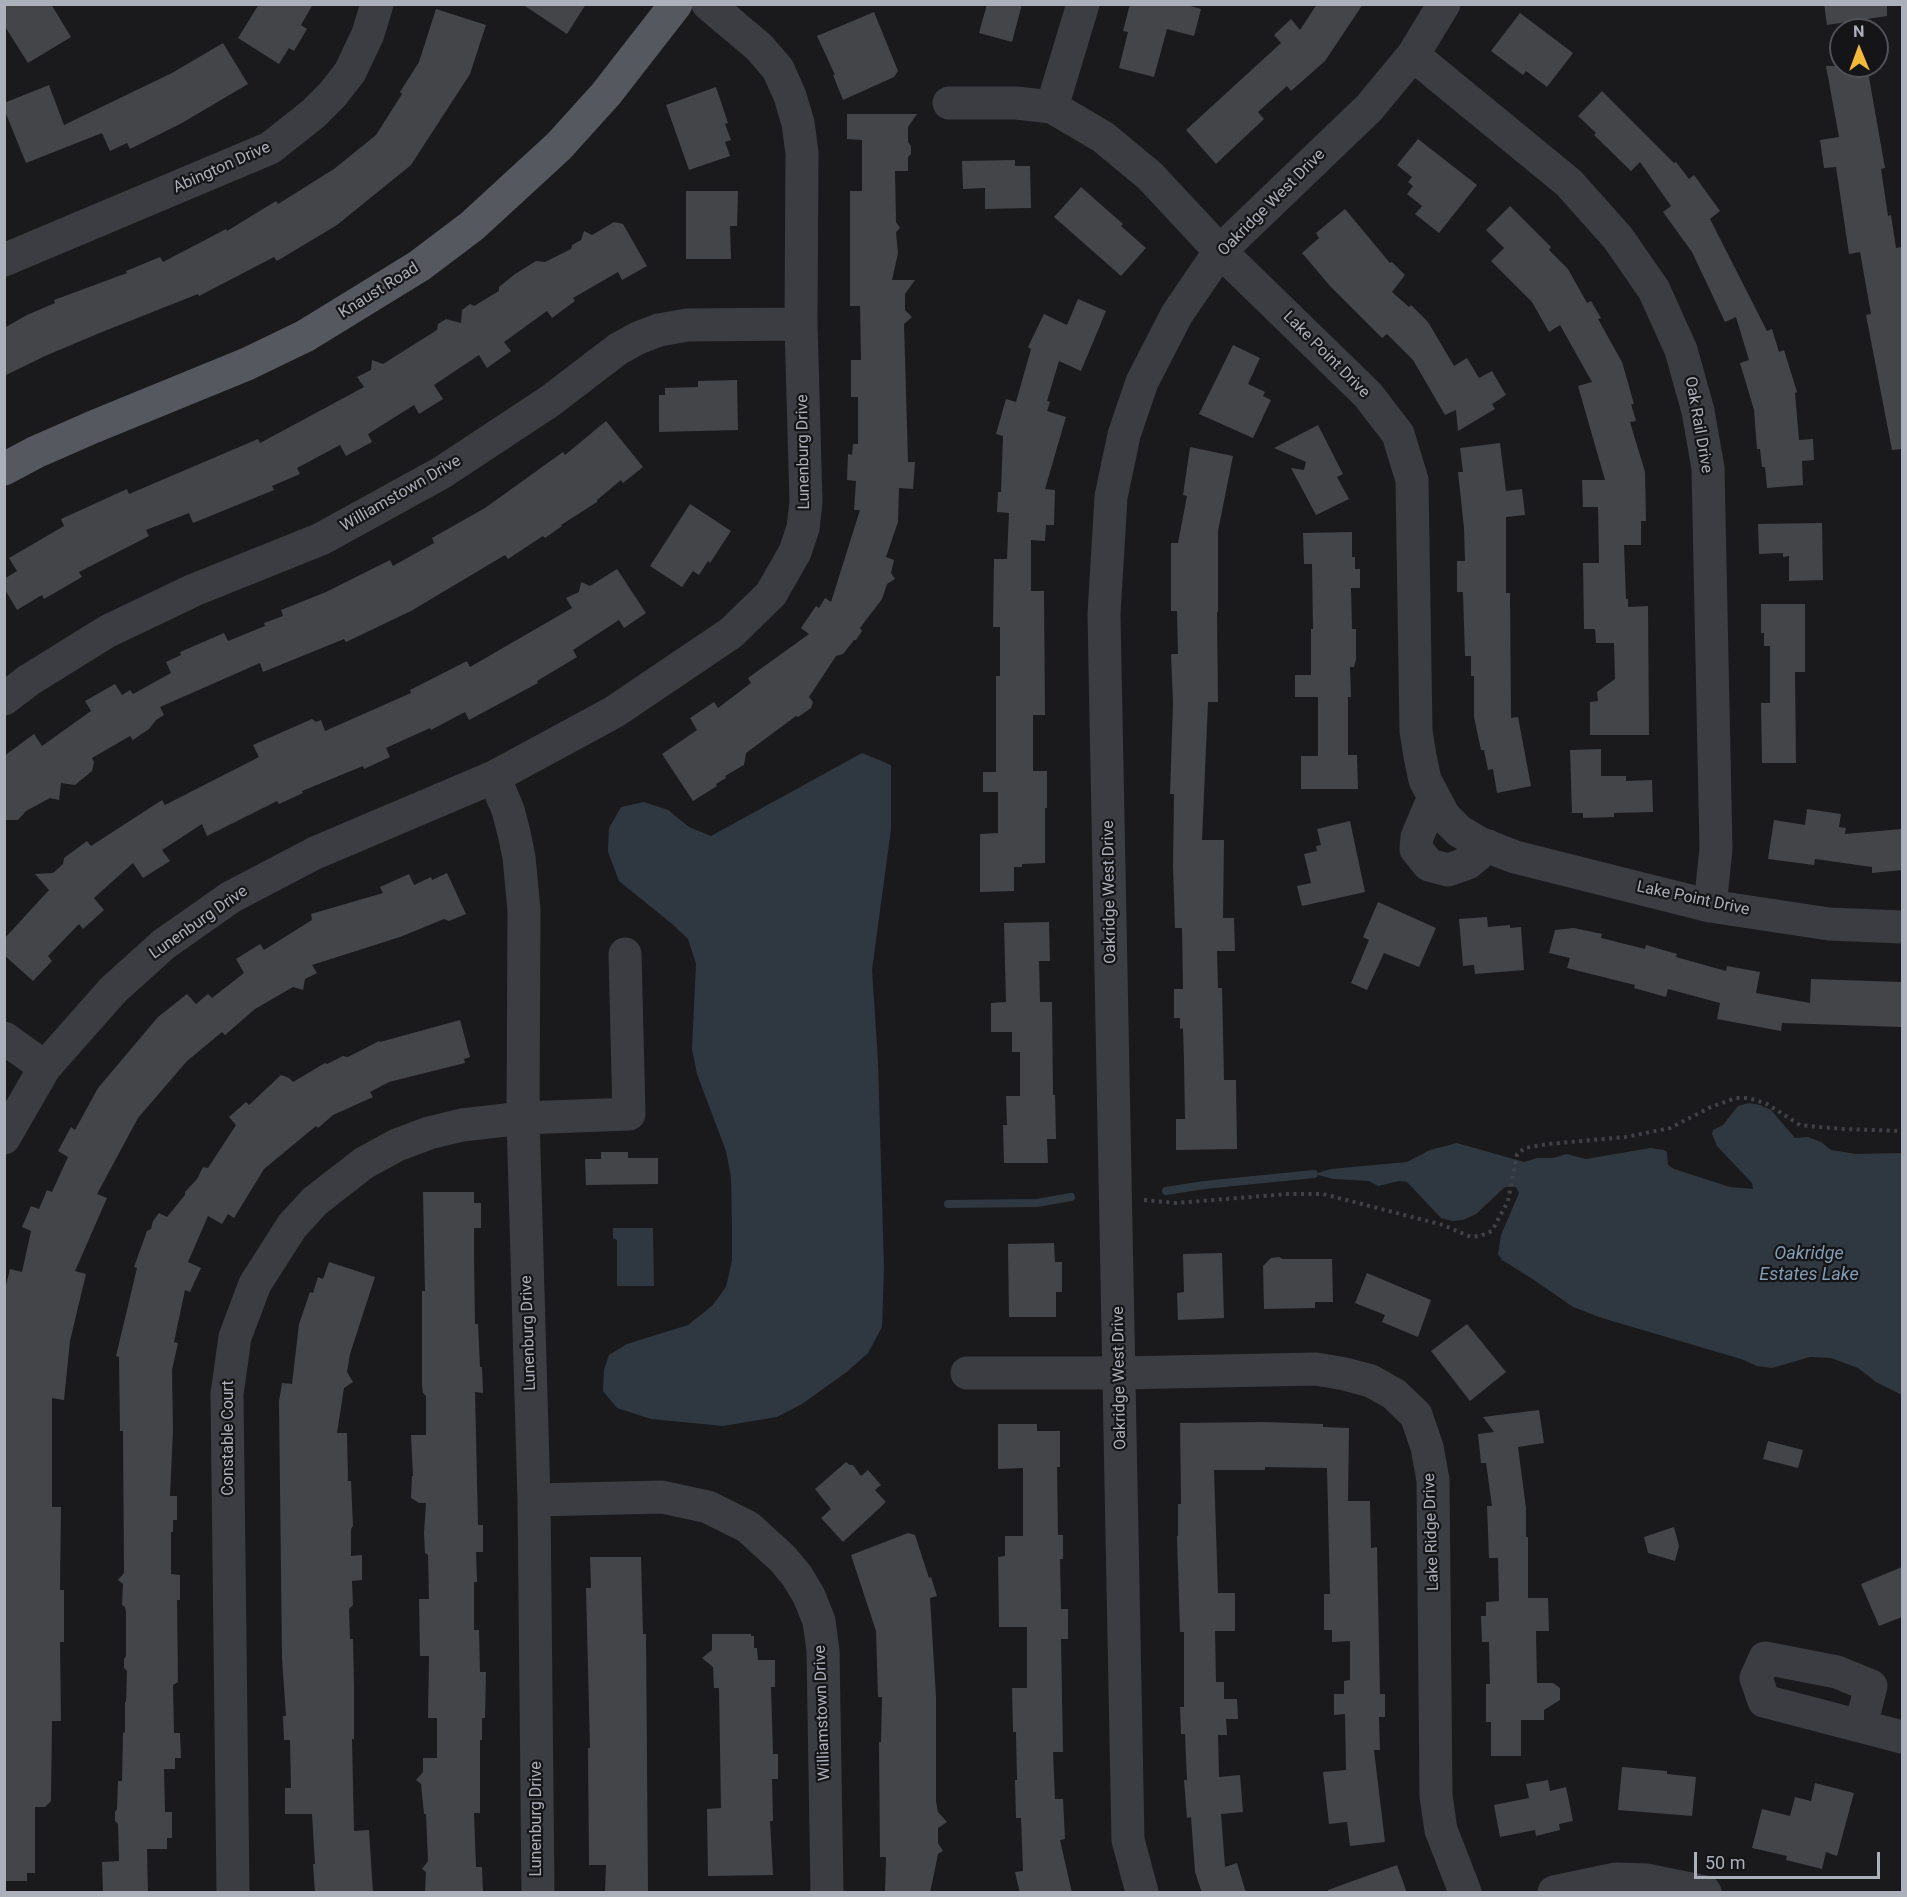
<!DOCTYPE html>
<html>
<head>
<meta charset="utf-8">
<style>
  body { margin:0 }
  #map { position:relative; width:1907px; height:1897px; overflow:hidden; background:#1a1a1c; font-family:Roboto,sans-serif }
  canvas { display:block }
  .frame { position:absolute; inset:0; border:6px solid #acb0bb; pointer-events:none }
  .north { position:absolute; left:1829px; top:18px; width:60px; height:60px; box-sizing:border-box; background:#151417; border:2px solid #515259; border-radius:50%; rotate:359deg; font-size:16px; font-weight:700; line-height:24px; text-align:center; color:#acb0bb }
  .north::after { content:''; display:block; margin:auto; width:21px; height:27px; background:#f3ba3a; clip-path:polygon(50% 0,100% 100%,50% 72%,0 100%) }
  .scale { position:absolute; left:1694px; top:1852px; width:186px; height:27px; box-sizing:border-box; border:3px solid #acb0bb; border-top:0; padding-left:8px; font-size:18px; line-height:21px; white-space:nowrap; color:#acb0bb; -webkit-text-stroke:4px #151417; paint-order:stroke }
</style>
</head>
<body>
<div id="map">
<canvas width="1907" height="1897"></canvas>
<div class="frame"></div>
<div class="north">N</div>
<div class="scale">50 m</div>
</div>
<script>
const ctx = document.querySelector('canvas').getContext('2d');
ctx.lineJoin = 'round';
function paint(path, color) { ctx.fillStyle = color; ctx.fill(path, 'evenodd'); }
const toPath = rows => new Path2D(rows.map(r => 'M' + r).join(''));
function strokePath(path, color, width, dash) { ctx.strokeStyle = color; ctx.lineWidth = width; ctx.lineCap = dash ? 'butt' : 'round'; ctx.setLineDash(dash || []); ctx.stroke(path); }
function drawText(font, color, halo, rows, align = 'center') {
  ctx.font = font + ' Roboto,sans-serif'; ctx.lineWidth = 4.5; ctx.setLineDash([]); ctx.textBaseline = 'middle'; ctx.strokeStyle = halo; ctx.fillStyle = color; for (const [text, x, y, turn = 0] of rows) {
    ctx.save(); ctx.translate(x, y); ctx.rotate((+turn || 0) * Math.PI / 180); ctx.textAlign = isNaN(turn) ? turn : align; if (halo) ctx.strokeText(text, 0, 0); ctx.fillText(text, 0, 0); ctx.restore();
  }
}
paint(toPath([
  [862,753,891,765,891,829,872,970,878,1062,884,1268,882,1327,868,1353,848,1371,802,1404,777,1417,723,1426,651,1419,617,1408,603,1391,604,1370,609,1355,627,1344,688,1325,712,1306,726,1287,732,1260,732,1225,731,1178,726,1151,697,1074,692,1049,696,964,688,939,671,923,619,881,608,852,609,828,621,807,644,802,668,810,689,827,711,836],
  [1749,1103,1760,1105,1771,1110,1795,1138,1808,1137,1821,1142,1831,1150,1856,1154,1902,1153,1902,1395,1876,1382,1858,1368,1831,1358,1810,1357,1772,1368,1757,1366,1741,1359,1602,1318,1573,1307,1531,1278,1502,1260,1498,1254,1501,1235,1519,1193,1516,1187,1505,1187,1476,1214,1463,1220,1452,1221,1441,1218,1407,1182,1399,1181,1378,1186,1369,1181,1333,1179,1314,1174,1331,1169,1407,1162,1430,1150,1457,1143,1524,1162,1537,1158,1553,1158,1567,1154,1586,1159,1650,1148,1664,1150,1667,1152,1668,1165,1674,1169,1730,1187,1753,1189,1752,1183,1717,1146,1712,1134,1713,1130,1723,1125,1738,1106],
  [613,1228,653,1228,654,1286,617,1286,617,1240,613,1238]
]), '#2f3840');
strokePath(toPath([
  [1166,1191,1204,1185,1314,1174],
  [948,1204,1037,1203,1071,1197]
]), '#2f3840', 8);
paint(toPath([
  [4,4,51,4,71,37,28,63,4,25],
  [259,4,313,4,301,25,307,29,294,51,289,48,279,64,238,38],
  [522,4,586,4,567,34],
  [987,4,1022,4,1012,42,979,33],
  [1130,4,1183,4,1201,9,1194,36,1167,29,1154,77,1119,68,1128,32,1123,31],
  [1317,4,1363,4,1325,61,1291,91,1287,86,1258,112,1264,119,1216,164,1186,130,1281,43,1274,35,1291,19,1300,30],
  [1824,4,1887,4,1887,16,1827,25],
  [436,9,486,25,470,74,411,165,337,225,277,261,274,257,199,296,198,294,102,332,45,356,4,376,4,328,27,315,55,303,54,300,127,273,126,271,160,257,163,262,226,229,227,231,276,201,278,204,334,169,376,135,402,94,400,92,419,62],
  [874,12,898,71,894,77,843,100,833,75,835,75,817,36],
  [1520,13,1573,53,1547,87,1526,71,1523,75,1491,51],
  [223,43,248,84,182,123,130,149,127,143,110,151,102,133,26,163,4,109,4,103,49,85,64,125,172,73],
  [1826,66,1867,66,1885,168,1881,169,1888,216,1891,215,1896,248,1902,247,1902,449,1892,450,1866,315,1871,314,1860,252,1849,254,1836,167,1824,168,1820,140,1839,137],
  [716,87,728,123,725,124,731,140,725,142,730,156,689,170,666,105],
  [1602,91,1674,163,1676,162,1689,179,1694,175,1720,211,1710,219,1767,331,1772,329,1779,352,1784,350,1797,392,1795,393,1799,440,1813,439,1814,460,1802,461,1803,485,1767,488,1765,467,1762,467,1760,449,1757,449,1754,410,1740,363,1749,360,1736,317,1725,322,1692,252,1663,212,1671,206,1640,162,1631,171,1594,135,1596,133,1578,116],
  [847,114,917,114,908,127,908,142,911,146,911,154,908,157,908,171,895,171,896,222,900,228,896,232,898,253,892,280,915,280,905,294,905,310,912,317,904,324,908,462,915,462,913,489,899,488,898,522,886,557,894,560,891,573,895,579,887,584,882,599,860,628,862,631,856,640,854,640,843,654,836,656,809,697,813,702,811,708,798,717,796,716,746,753,744,765,725,776,726,778,716,784,717,786,693,801,662,754,697,730,690,718,714,702,718,708,751,683,748,678,809,634,801,628,816,606,819,608,825,598,831,602,860,510,854,510,856,481,847,480,848,454,852,455,853,444,858,444,858,397,851,397,851,360,861,360,860,306,850,306,850,191,862,191,862,140,847,139],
  [1418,139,1477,185,1439,233,1415,214,1422,206,1407,194,1413,186,1408,182,1412,177,1397,165],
  [1015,160,1015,166,1030,166,1031,208,985,209,985,188,963,189,962,161],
  [1081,187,1123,224,1121,226,1146,248,1121,276,1054,217],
  [686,191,738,191,737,226,730,226,731,259,686,259],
  [1510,206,1551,247,1549,250,1568,269,1587,303,1591,301,1601,318,1598,319,1622,362,1634,404,1631,404,1636,421,1630,422,1645,472,1646,521,1641,521,1641,545,1624,545,1626,599,1628,599,1628,607,1648,606,1649,735,1590,735,1590,702,1598,701,1597,692,1615,679,1614,643,1596,643,1595,629,1584,629,1583,563,1599,563,1598,507,1583,507,1582,480,1605,480,1578,386,1592,382,1560,325,1549,332,1532,302,1491,261,1504,248,1486,230],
  [1345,209,1390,263,1392,262,1405,275,1392,292,1409,307,1411,305,1428,322,1454,366,1467,358,1479,378,1492,371,1506,395,1492,404,1495,409,1458,431,1456,410,1445,415,1413,360,1387,334,1382,338,1330,286,1302,253,1319,238,1316,233],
  [614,222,623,224,647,266,622,280,618,272,573,298,575,301,552,318,547,311,504,342,511,351,487,368,479,355,434,385,443,399,419,414,414,405,368,434,372,442,346,456,340,445,297,468,300,474,272,486,274,490,193,523,189,513,146,530,149,536,79,572,82,577,44,599,42,595,17,610,4,588,4,579,17,571,9,558,64,526,61,519,127,489,129,494,258,439,260,443,364,387,357,377,371,370,372,360,383,364,437,330,438,324,446,319,461,323,462,310,470,304,474,306,499,291,499,287,515,274,536,261,545,262,571,249,572,245,581,240,584,231,592,235],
  [1078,299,1106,311,1081,371,1059,361,1047,401,1050,402,1047,411,1066,417,1045,489,1055,490,1054,525,1046,525,1045,541,1031,540,1031,591,1044,591,1045,715,1033,715,1033,771,1047,771,1047,808,1045,808,1045,863,1022,864,1022,867,1014,867,1014,891,980,892,980,834,998,833,998,792,983,792,983,772,996,772,996,676,1000,676,1000,627,993,627,994,559,1007,559,1009,513,997,512,998,492,1001,492,1003,436,996,434,1006,399,1016,402,1031,349,1028,347,1044,314,1067,325],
  [1233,345,1260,358,1248,384,1265,392,1263,396,1271,400,1253,438,1199,414],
  [737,380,738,430,659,432,659,395,665,395,665,388,698,387,698,381],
  [606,421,643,467,623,483,621,480,597,500,597,502,561,525,562,526,545,538,543,536,508,559,505,555,411,611,346,642,344,639,263,672,260,663,160,707,164,715,156,720,149,729,133,740,130,736,92,758,94,762,92,771,75,785,61,783,59,800,50,798,26,811,18,820,4,820,4,756,34,734,42,746,91,711,85,701,115,684,122,695,130,690,133,694,171,673,166,662,181,655,180,652,224,633,228,641,265,626,264,623,283,616,281,610,326,592,390,560,393,566,434,543,432,538,485,508,563,452,565,455],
  [1318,425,1343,474,1337,477,1349,499,1316,515,1291,468,1304,470,1306,462,1274,448],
  [1500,443,1506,491,1522,489,1525,515,1506,517,1506,593,1510,593,1511,718,1518,717,1531,786,1497,793,1493,769,1488,770,1484,750,1481,750,1474,717,1474,676,1471,676,1471,656,1465,656,1463,592,1457,592,1457,561,1465,561,1464,528,1458,472,1463,472,1460,448],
  [1190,447,1233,456,1218,531,1218,612,1217,612,1218,702,1208,702,1202,840,1224,840,1223,918,1234,918,1235,951,1217,951,1218,988,1222,988,1224,1080,1236,1080,1237,1149,1176,1150,1176,1119,1185,1119,1184,1061,1183,1028,1180,1029,1180,1018,1174,1018,1174,989,1183,989,1182,928,1175,928,1173,866,1174,794,1170,794,1173,703,1171,654,1178,654,1177,611,1171,611,1171,543,1178,543,1187,496,1183,495],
  [690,504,731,531,710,563,708,561,699,575,693,571,682,587,650,566],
  [1822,523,1823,580,1789,581,1789,556,1783,557,1783,553,1759,554,1758,524],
  [1352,532,1352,557,1355,557,1355,569,1360,569,1360,588,1351,588,1352,629,1356,629,1356,659,1354,667,1350,667,1351,697,1348,697,1348,755,1357,755,1358,789,1301,789,1301,756,1318,756,1318,697,1295,697,1295,675,1311,675,1311,629,1313,629,1312,564,1304,564,1303,533],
  [617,569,646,613,624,628,619,620,573,650,577,657,537,681,538,683,469,720,465,712,431,730,430,728,386,748,390,757,364,769,363,766,302,791,303,793,279,804,277,801,207,836,202,824,162,850,170,861,143,878,133,863,94,898,104,910,83,929,79,924,48,956,52,961,33,981,4,955,4,939,49,890,35,874,53,873,63,864,64,858,87,841,91,846,162,800,165,805,259,757,253,745,312,719,316,722,321,720,325,731,411,693,410,690,467,661,470,667,572,608,566,598,579,592,581,582,590,586],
  [1761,604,1805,604,1805,672,1795,672,1796,763,1762,763,1761,703,1770,703,1770,646,1764,646,1764,633,1761,633],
  [1601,749,1601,776,1626,776,1626,781,1652,780,1653,812,1614,813,1614,817,1583,818,1583,813,1572,813,1570,750],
  [1807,809,1841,814,1839,827,1846,828,1845,834,1902,829,1902,870,1872,873,1872,867,1815,859,1814,865,1768,859,1774,820,1805,825],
  [1350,821,1365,892,1302,906,1297,886,1311,883,1304,854,1317,851,1316,846,1321,845,1317,829],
  [447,873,466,914,449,921,444,919,400,937,312,965,317,973,305,979,303,990,293,987,255,1009,225,1035,222,1032,187,1061,138,1118,97,1194,107,1198,75,1271,86,1274,70,1341,64,1400,52,1398,52,1507,61,1507,60,1590,64,1590,64,1642,60,1642,61,1721,52,1721,51,1801,45,1807,35,1807,35,1873,27,1873,27,1881,4,1881,4,1294,10,1269,22,1272,31,1231,22,1227,31,1206,39,1209,47,1190,52,1192,68,1157,58,1151,71,1127,75,1130,98,1088,158,1017,187,994,196,1004,208,994,212,998,244,973,236,959,260,944,264,950,312,920,311,914,383,893,380,887,409,874,414,885,431,877,432,880],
  [1378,902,1436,928,1419,967,1384,953,1367,990,1351,983,1369,940,1363,937],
  [1487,917,1488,927,1510,925,1510,928,1521,927,1524,970,1475,974,1474,965,1463,966,1459,919],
  [1049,922,1050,961,1039,961,1040,1002,1052,1002,1053,1095,1055,1095,1056,1139,1047,1139,1048,1163,1004,1163,1003,1125,1007,1125,1006,1096,1020,1096,1020,1052,1012,1052,1012,1032,991,1032,991,1003,1006,1002,1004,923],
  [1574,928,1602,934,1601,938,1645,949,1646,945,1677,954,1676,957,1726,971,1727,966,1760,972,1756,993,1810,1003,1811,979,1902,982,1902,1027,1782,1023,1781,1031,1717,1019,1720,1003,1668,989,1666,997,1634,988,1635,985,1567,968,1570,958,1549,953,1555,930],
  [460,1020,470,1057,464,1059,465,1063,389,1082,370,1092,373,1097,333,1115,318,1128,316,1126,264,1169,234,1218,228,1214,222,1224,208,1216,188,1262,201,1268,190,1292,185,1290,174,1342,178,1343,172,1370,173,1430,170,1496,177,1496,177,1520,173,1520,173,1532,171,1532,171,1574,180,1575,180,1600,177,1600,178,1682,173,1685,174,1733,180,1733,181,1758,175,1758,175,1769,164,1769,165,1812,172,1812,172,1838,167,1838,167,1849,147,1849,148,1893,103,1893,102,1862,119,1861,118,1824,115,1821,115,1812,117,1809,118,1781,122,1781,123,1733,125,1732,125,1702,126,1702,127,1671,124,1668,124,1659,126,1656,126,1612,125,1607,122,1605,123,1584,118,1580,124,1573,123,1431,120,1431,119,1357,116,1356,137,1268,134,1267,147,1231,151,1229,153,1221,159,1213,167,1217,185,1195,185,1192,197,1179,203,1167,208,1168,236,1125,229,1117,246,1102,249,1105,281,1075,289,1078,293,1082,325,1063,327,1064,343,1056,348,1057,379,1041,380,1042],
  [601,1152,628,1152,628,1158,658,1158,658,1184,586,1185,585,1159,601,1159],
  [423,1192,474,1192,474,1203,481,1203,481,1228,474,1228,474,1259,475,1324,478,1324,480,1367,482,1367,483,1393,475,1392,478,1525,483,1525,483,1552,476,1552,477,1582,474,1582,474,1630,479,1630,480,1672,486,1672,485,1718,482,1718,482,1740,480,1740,480,1813,474,1813,476,1867,482,1867,483,1893,425,1893,426,1872,422,1869,428,1861,426,1814,424,1814,421,1784,416,1780,423,1772,423,1758,437,1758,437,1718,428,1718,429,1656,420,1656,419,1599,429,1599,428,1555,425,1553,424,1533,426,1503,419,1503,411,1498,412,1476,413,1476,411,1435,426,1435,426,1396,423,1393,422,1385,422,1291,425,1291],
  [1054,1243,1055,1262,1062,1262,1062,1292,1056,1292,1056,1317,1009,1317,1008,1244],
  [1222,1253,1224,1318,1178,1320,1177,1293,1184,1292,1183,1254],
  [1279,1257,1282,1259,1332,1259,1333,1302,1315,1302,1315,1308,1264,1309,1263,1266,1271,1258],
  [329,1262,375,1277,350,1354,347,1372,353,1382,344,1388,337,1433,347,1433,348,1481,351,1481,353,1526,351,1529,351,1556,362,1555,362,1580,352,1581,353,1605,349,1609,350,1639,353,1639,354,1685,354,1739,352,1739,354,1831,369,1830,373,1893,315,1893,313,1864,315,1864,312,1814,285,1814,285,1788,291,1788,290,1740,284,1740,283,1716,286,1716,282,1659,279,1401,282,1383,292,1384,299,1324,310,1292,313,1293,318,1277,323,1279],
  [1367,1273,1431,1300,1418,1337,1382,1322,1385,1315,1355,1303],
  [1467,1324,1506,1372,1470,1401,1431,1351],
  [1539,1410,1544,1443,1518,1447,1526,1508,1526,1537,1528,1537,1528,1598,1548,1598,1549,1631,1536,1631,1537,1683,1553,1683,1560,1688,1560,1700,1544,1710,1544,1720,1521,1720,1521,1756,1491,1756,1491,1722,1486,1722,1486,1684,1490,1684,1489,1642,1482,1642,1481,1616,1486,1616,1486,1602,1499,1601,1498,1558,1489,1558,1487,1506,1492,1506,1486,1463,1481,1463,1478,1434,1494,1432,1483,1417],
  [1264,1422,1323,1424,1323,1427,1349,1428,1348,1501,1370,1501,1371,1548,1377,1547,1380,1694,1385,1694,1385,1717,1379,1717,1380,1750,1374,1750,1385,1842,1350,1846,1347,1822,1329,1824,1323,1772,1346,1770,1345,1714,1334,1715,1334,1694,1344,1694,1344,1681,1350,1680,1350,1641,1332,1642,1332,1630,1324,1630,1324,1594,1330,1594,1327,1468,1265,1467,1265,1470,1214,1470,1218,1593,1235,1593,1235,1631,1215,1631,1216,1682,1224,1682,1224,1699,1237,1699,1238,1719,1226,1719,1227,1735,1218,1735,1219,1777,1240,1775,1243,1812,1221,1814,1225,1867,1237,1863,1246,1893,1202,1893,1195,1872,1191,1817,1187,1818,1184,1780,1187,1780,1185,1734,1181,1734,1180,1707,1184,1707,1184,1632,1180,1632,1177,1536,1178,1536,1178,1504,1181,1504,1180,1423],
  [998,1424,1037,1424,1037,1431,1060,1431,1060,1467,1057,1467,1058,1535,1063,1535,1063,1559,1060,1559,1061,1609,1068,1609,1068,1639,1061,1639,1063,1752,1053,1752,1055,1799,1063,1799,1065,1839,1060,1840,1072,1893,1020,1893,1015,1872,1023,1871,1021,1818,1016,1818,1015,1780,1017,1780,1016,1732,1013,1732,1012,1688,1027,1688,1027,1627,999,1627,998,1557,1005,1556,1005,1536,1023,1536,1023,1468,998,1469],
  [1768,1441,1803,1450,1798,1468,1763,1459],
  [846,1462,850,1465,853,1465,861,1476,868,1470,881,1485,875,1490,886,1502,843,1542,821,1518,831,1509,815,1489],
  [1674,1527,1679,1546,1675,1561,1648,1553,1644,1537],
  [908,1533,915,1535,929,1578,931,1577,937,1596,930,1598,936,1697,936,1801,938,1812,947,1822,938,1828,938,1843,943,1851,938,1854,930,1893,885,1893,886,1857,880,1857,879,1742,881,1742,882,1697,878,1697,876,1631,851,1555],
  [590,1557,641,1557,643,1634,646,1634,648,1893,605,1893,606,1865,589,1865,588,1748,590,1748,586,1588,591,1588],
  [1902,1567,1902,1617,1879,1626,1861,1584],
  [712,1634,751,1634,751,1636,754,1636,754,1648,757,1648,758,1660,775,1660,775,1687,771,1687,773,1754,778,1754,778,1779,772,1779,773,1821,770,1821,773,1875,708,1876,707,1809,721,1808,719,1688,714,1688,713,1667,702,1658,712,1650],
  [1622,1767,1667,1771,1667,1774,1696,1777,1692,1816,1618,1810],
  [1548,1780,1550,1791,1566,1787,1573,1821,1559,1824,1560,1830,1536,1836,1535,1830,1500,1837,1494,1805,1529,1798,1526,1784],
  [1815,1783,1854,1793,1837,1856,1826,1852,1822,1869,1786,1860,1787,1856,1752,1848,1762,1809,1790,1816,1795,1797,1811,1801],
  [1397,1865,1407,1893,1328,1893,1328,1890]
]), '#444549');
strokePath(toPath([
  [1144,1200,1176,1203,1288,1194,1323,1194,1443,1225,1471,1237,1480,1236,1492,1231,1508,1201,1517,1154,1525,1148,1548,1144,1626,1137,1670,1128,1711,1107,1736,1098,1749,1098,1767,1104,1800,1125,1841,1129,1902,1131]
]), '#404248', 4, [3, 4.5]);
strokePath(toPath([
  [1413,55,1569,183,1618,238,1654,290,1681,350,1698,411,1708,468,1716,849,1710,906],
  [949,103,1016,103,1052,107,1103,137,1150,176,1220,251,1368,395,1398,434,1412,480,1416,731,1420,756,1425,780,1444,816,1459,831,1479,843,1515,857,1710,906,1829,924,1902,927],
  [1052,107,1083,4],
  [4,260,270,148,313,114,333,94,350,72,368,34,377,4],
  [4,699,29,680,108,631,194,590,321,539,441,473,550,401,618,349,638,338,659,330,687,325,801,324],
  [494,777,508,810,514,833,519,857,524,910,523,1118,534,1500,538,1892],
  [1434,797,1417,837,1416,849,1429,865,1448,870,1468,863,1488,846],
  [4,1038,45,1067],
  [4,1138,45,1067,113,990,164,944,231,897,315,853,494,777,614,712,731,633,771,594,795,552,803,528,806,502,801,324,802,153,798,123,790,96,778,69,759,47,708,4],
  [967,1373,1120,1373,1316,1369,1345,1374,1371,1381,1394,1394,1416,1415,1427,1447,1433,1480,1436,1796,1441,1830,1465,1892],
  [534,1500,662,1497,708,1507,748,1527,783,1559,797,1576,809,1596,819,1621,823,1651,827,1892],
  [1861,1725,1871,1686,1837,1672,1765,1658,1756,1678,1764,1701,1902,1737],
  [233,1892,227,1394,235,1337,255,1284,292,1226,315,1201,364,1163,397,1145,429,1133,462,1125,523,1118,629,1114,625,954],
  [1142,1892,1128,1840,1104,614,1111,497,1124,435,1142,382,1177,314,1220,251,1369,108,1413,55,1444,4],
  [1554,1892,1616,1879,1646,1880,1705,1892]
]), '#3c3d43', 33);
strokePath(toPath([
  [4,469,36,452,93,427,247,364,305,336,419,266,472,226,559,146,606,94,676,4]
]), '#565860', 33);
drawText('16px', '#acb0bb', '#151417', [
  ["Abington Drive",222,168,-24],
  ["Oakridge West Drive",1272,203,-45],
  ["Knaust Road",379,291,-32],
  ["Lake Point Drive",1326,355,45],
  ["Oak Rail Drive",1698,425,80],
  ["Lunenburg Drive",804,452,-91],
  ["Williamstown Drive",401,494,-30],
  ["Oakridge West Drive",1110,892,-91],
  ["Lake Point Drive",1693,899,12],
  ["Lunenburg Drive",199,923,-35],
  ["Lunenburg Drive",529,1333,-92],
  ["Oakridge West Drive",1120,1378,-91],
  ["Constable Court",229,1438,-90],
  ["Lake Ridge Drive",1432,1532,-92],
  ["Williamstown Drive",823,1713,-92],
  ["Lunenburg Drive",537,1819,-90]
]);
drawText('italic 18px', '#839db6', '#151417', [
  ["Oakridge",1809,1254],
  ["Estates Lake",1809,1275]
]);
</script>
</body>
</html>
